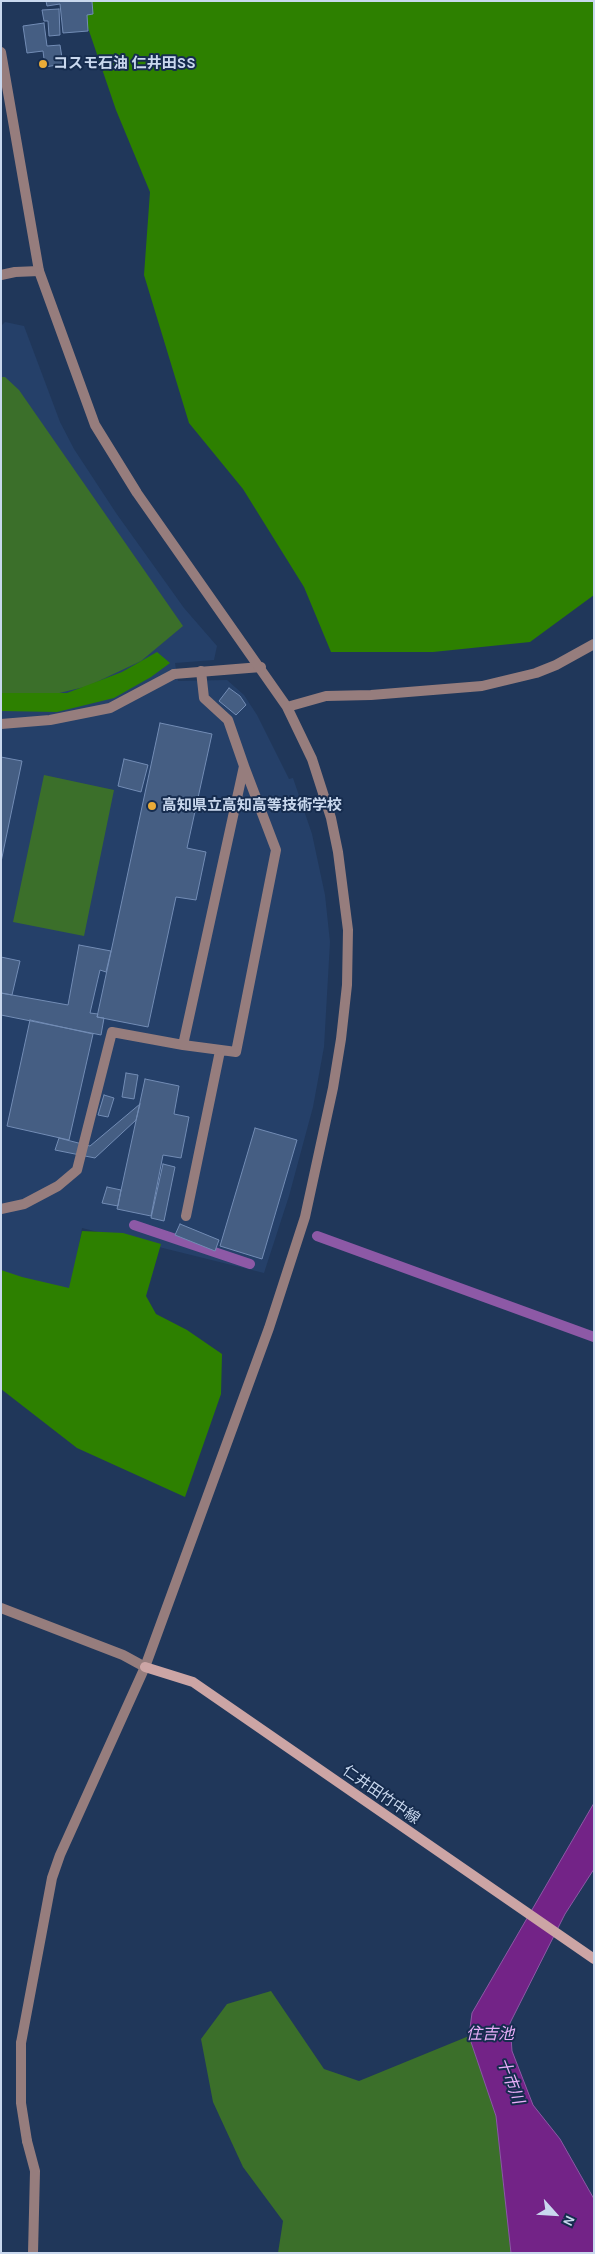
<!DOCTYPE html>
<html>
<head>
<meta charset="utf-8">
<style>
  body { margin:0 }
  #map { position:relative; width:595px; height:2254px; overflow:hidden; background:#20375a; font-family:Karla,sans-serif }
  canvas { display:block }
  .frame { position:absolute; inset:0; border:2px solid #c9d8ee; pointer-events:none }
  .north { position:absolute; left:530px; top:2189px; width:50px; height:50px; -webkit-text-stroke:4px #162c4e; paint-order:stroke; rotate:116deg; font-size:14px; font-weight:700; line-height:20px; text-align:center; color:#c9d8ee }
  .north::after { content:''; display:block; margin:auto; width:18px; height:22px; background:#c9d8ee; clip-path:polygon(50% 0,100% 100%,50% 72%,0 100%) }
</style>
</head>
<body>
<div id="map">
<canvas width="595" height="2254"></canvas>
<div class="frame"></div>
<div class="north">N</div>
</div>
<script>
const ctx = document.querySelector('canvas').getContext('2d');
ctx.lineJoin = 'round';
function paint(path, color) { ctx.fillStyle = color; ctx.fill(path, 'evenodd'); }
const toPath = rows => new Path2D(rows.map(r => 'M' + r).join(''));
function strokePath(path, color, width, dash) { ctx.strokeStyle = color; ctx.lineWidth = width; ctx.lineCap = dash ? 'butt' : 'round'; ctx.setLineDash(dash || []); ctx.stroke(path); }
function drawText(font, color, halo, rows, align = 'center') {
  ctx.font = font + ' Karla,"Noto Sans JP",sans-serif'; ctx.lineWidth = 4; ctx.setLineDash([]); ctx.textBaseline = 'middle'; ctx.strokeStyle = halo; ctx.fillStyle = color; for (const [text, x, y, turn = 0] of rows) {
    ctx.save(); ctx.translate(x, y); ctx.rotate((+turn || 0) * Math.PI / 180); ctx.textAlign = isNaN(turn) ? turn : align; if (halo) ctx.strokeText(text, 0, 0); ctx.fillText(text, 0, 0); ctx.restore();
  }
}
paint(toPath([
  [5,322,24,326,60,422,74,449,116,513,184,608,217,646,214,660,175,663,178,681,227,680,244,695,257,715,289,779,293,778,312,834,325,895,330,942,324,1047,313,1107,289,1196,264,1273,82,1228,68,1307,1,1285,1,326]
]), '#254069');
paint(toPath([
  [1,377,5,377,19,390,183,626,141,661,88,686,43,697,1,696],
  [44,775,114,790,84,936,13,922],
  [271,1991,324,2069,359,2081,469,2036,496,2116,511,2253,278,2253,283,2221,243,2167,213,2102,201,2039,227,2004]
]), '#3b6f2a');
paint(toPath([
  [85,1,594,1,594,595,530,642,433,652,331,652,304,587,243,489,189,423,144,275,150,192,116,110,86,22],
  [157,652,170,663,151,677,114,698,57,712,1,711,1,693,67,693,122,672],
  [82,1231,123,1233,161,1244,146,1296,156,1314,187,1330,222,1354,221,1394,185,1497,77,1448,1,1389,1,1270,22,1277,69,1288]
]), '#2d8000');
const water = toPath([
  [594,1803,594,1869,565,1914,510,2023,512,2051,533,2105,560,2139,594,2199,594,2253,511,2253,496,2116,469,2036,472,2013,594,1803]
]);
paint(water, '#732387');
strokePath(water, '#8d59a6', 1);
strokePath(toPath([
  [134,1225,250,1264],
  [317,1236,594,1337]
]), '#8d59a6', 10);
const building = toPath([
  [46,1,92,1,93,14,87,15,88,31,63,33,60,4,47,6,46,1],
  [59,9,60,35,49,36,48,21,44,21,42,10,59,9],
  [44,23,47,46,60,45,63,64,45,67,43,51,27,53,23,26,44,23],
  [229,688,240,696,246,705,236,715,219,701,229,688],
  [160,723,212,734,187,848,206,852,196,900,176,897,148,1027,97,1017,160,723],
  [1,757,22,761,1,862,1,757],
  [124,759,148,765,141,792,118,786,124,759],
  [79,945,111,951,106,972,100,970,90,1013,98,1014,97,1017,104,1018,101,1035,1,1015,1,993,68,1005,79,945],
  [1,957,20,961,12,995,1,993,1,957],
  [30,1020,93,1034,69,1140,7,1126,30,1020],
  [126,1073,138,1075,134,1099,122,1097,126,1073],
  [145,1079,179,1086,174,1114,189,1117,181,1158,163,1155,151,1216,117,1209,145,1079],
  [104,1095,114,1098,108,1117,98,1115,104,1095],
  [140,1104,136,1120,95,1158,55,1150,59,1138,90,1146,140,1104],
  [255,1128,297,1140,262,1259,220,1246,255,1128],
  [163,1164,175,1167,164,1221,151,1218,163,1164],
  [107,1187,121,1190,118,1206,102,1203,107,1187],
  [180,1224,219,1240,215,1251,175,1235,180,1224]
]);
paint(building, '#455e83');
strokePath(building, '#728cb5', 1);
strokePath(toPath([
  [201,671,204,698,228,720,244,766,183,1045,236,1052,276,850,244,766],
  [1,724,50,720,110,708,174,674],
  [1,1209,24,1204,58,1186,77,1170,112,1032,183,1045],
  [186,1216,220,1051]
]), '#967d7d', 10);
strokePath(toPath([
  [1,275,15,272,39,271],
  [174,674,261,667],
  [1,1608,123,1655,145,1667],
  [21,2043,21,2103,27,2141]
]), '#967d7d', 10);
strokePath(toPath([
  [1,52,39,271,95,425,137,493,287,707,312,759,331,818,338,852,348,930,347,985,341,1039,333,1088,305,1217,269,1328,145,1667,60,1855,52,1878,21,2043],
  [287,707,326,696,371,695,482,686,536,673,556,665,594,644],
  [27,2141,35,2171,33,2253]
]), '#967d7d', 10);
strokePath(toPath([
  [145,1667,193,1682,594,1959]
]), '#cca5a5', 10);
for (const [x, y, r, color] of [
  [43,64,5,"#e9ab38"],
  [152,806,5,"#e9ab38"]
]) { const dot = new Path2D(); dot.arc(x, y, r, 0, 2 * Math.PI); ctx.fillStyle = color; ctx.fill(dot); strokePath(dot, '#162c4e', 2); }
drawText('bold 15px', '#c9d8ee', '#162c4e', [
  ["コスモ石油 仁井田SS",53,64],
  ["高知県立高知高等技術学校",162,806]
], 'left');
drawText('15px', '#c9d8ee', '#162c4e', [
  ["仁井田竹中線",381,1795,35]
]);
drawText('italic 16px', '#e8aef8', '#162c4e', [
  ["住吉池",490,2034],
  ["十市川",510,2081,69]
]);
</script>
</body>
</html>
